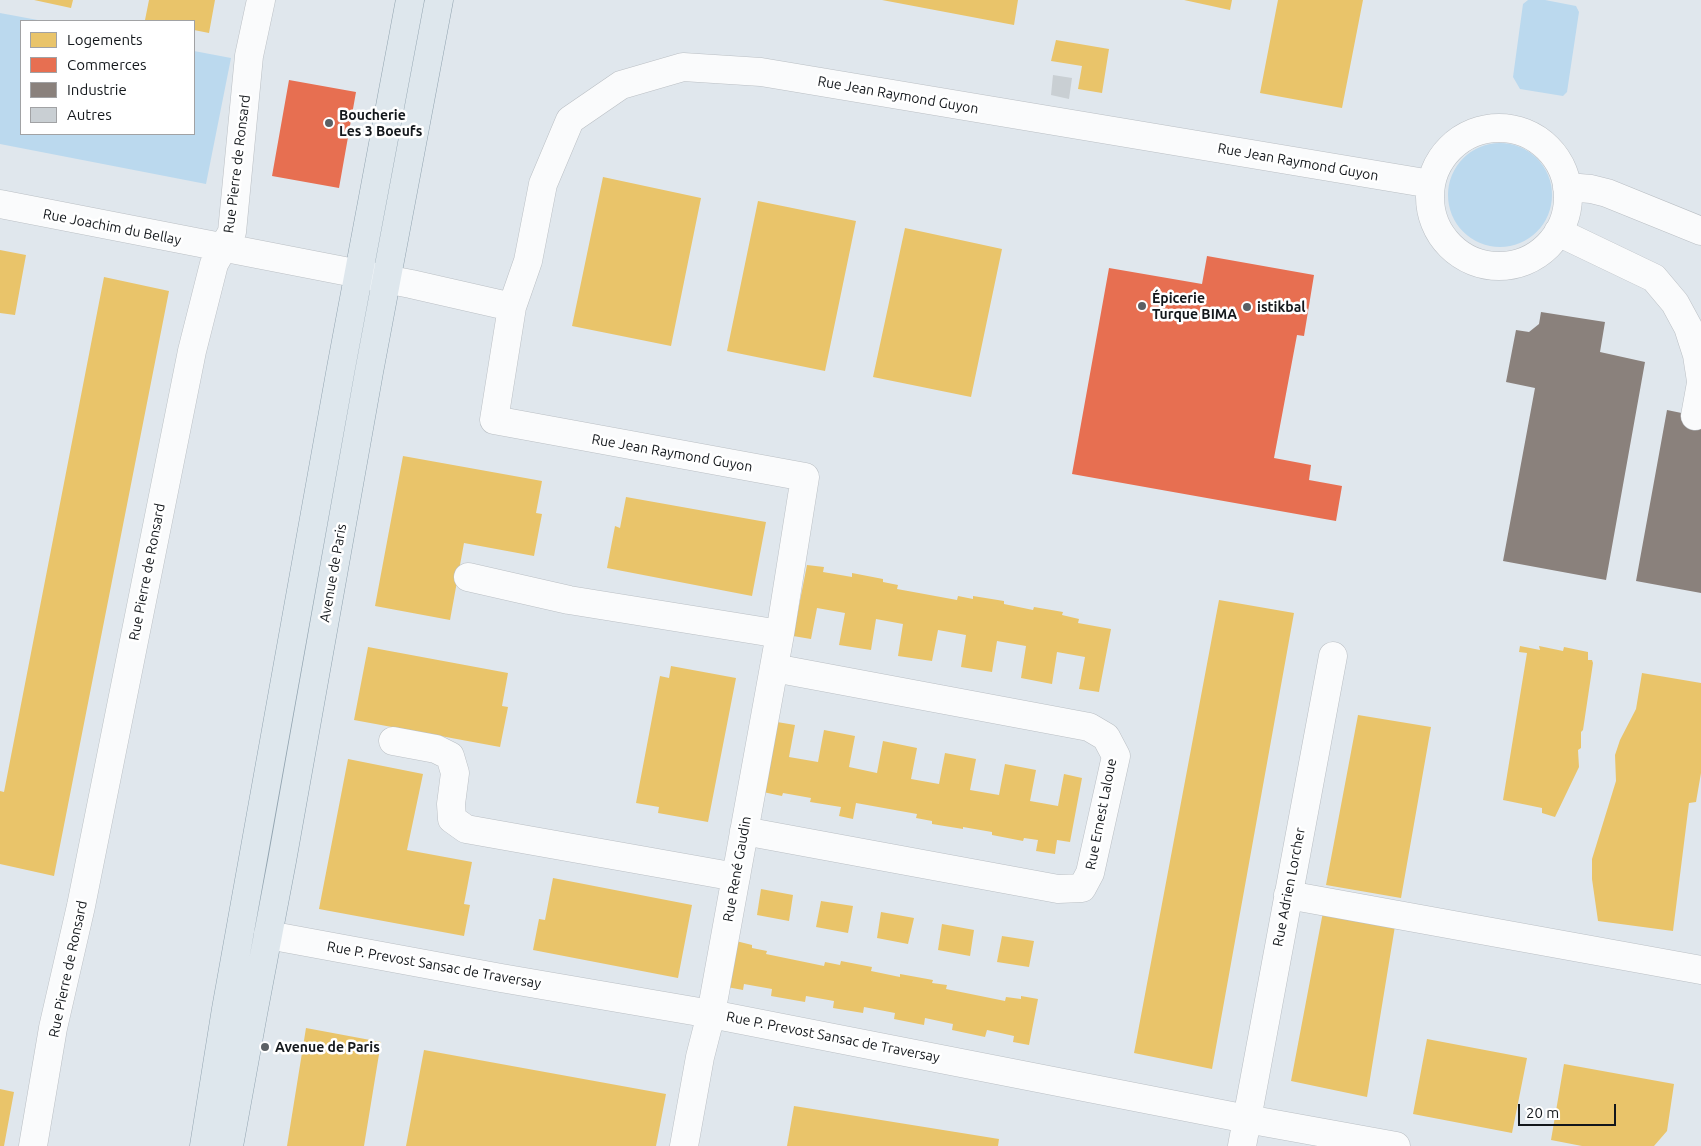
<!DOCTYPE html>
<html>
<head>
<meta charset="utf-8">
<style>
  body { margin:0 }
  #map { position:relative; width:1701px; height:1146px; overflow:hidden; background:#e0e7ed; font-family:Ubuntu,sans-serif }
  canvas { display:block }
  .legend { position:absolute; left:20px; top:20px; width:175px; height:115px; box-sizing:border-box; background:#fff; border:1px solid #a1a2a4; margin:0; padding:6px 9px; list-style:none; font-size:15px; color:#13171b }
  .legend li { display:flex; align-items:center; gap:10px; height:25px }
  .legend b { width:25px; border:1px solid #a1a2a4 }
  .scale { position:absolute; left:1518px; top:1104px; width:98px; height:22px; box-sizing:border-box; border:2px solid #13171b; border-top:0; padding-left:6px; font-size:15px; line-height:18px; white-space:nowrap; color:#13171b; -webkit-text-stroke:4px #fff; paint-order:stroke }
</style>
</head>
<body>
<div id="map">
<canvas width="1701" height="1146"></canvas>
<ul class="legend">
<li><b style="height:14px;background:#e9c46a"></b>Logements</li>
<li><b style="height:14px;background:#e76f51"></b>Commerces</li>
<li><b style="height:14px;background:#8a817c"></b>Industrie</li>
<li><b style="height:14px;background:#c9cfd3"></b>Autres</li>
</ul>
<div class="scale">20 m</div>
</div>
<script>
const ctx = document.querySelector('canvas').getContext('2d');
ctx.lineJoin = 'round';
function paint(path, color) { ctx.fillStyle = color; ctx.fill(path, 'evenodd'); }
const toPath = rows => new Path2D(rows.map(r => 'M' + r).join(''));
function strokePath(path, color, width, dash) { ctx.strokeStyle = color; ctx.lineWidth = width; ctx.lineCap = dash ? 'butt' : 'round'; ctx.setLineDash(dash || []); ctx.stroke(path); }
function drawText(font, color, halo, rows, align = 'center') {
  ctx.font = font + ' Ubuntu,sans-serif'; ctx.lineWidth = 5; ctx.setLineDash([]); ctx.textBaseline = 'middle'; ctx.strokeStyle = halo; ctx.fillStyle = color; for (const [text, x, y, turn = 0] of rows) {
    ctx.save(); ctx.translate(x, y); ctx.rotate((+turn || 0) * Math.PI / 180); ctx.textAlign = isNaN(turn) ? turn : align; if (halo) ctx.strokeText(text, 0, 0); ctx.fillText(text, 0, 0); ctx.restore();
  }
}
paint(toPath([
  [1528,0,1545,0,1576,6,1579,12,1567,92,1563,96,1520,89,1513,77,1523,4],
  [0,13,43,21,21,21,21,134,194,134,194,51,231,58,206,184,0,144],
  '1448 195a52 52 0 1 1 104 0a52 52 0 1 1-104 0Z'
]), '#bbd9ee');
paint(toPath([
  [34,0,73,0,71,8],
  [149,0,215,0,209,33,194,30,194,21,145,20],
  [882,0,1018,0,1014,25],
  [1184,0,1232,0,1230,10],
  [1278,0,1363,0,1342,108,1260,93],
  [1056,40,1109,49,1102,93,1078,89,1082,66,1051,61],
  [603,177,701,198,671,346,572,326],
  [758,201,856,221,825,371,727,351],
  [905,228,1002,249,971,397,873,377],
  [0,250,26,255,15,315,0,313],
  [104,277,169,291,54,876,0,864,0,791,4,792],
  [403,456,542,481,536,513,542,514,534,556,464,543,450,620,375,606],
  [626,497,766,522,752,596,607,568,615,526,620,528],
  [807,565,824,567,823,572,852,577,852,573,883,579,883,582,898,585,897,589,957,600,958,596,973,599,973,596,1004,601,1004,604,1033,610,1034,607,1063,612,1062,615,1079,619,1078,623,1111,629,1099,692,1079,689,1085,657,1057,652,1052,684,1021,678,1026,646,997,641,992,672,961,667,966,635,938,630,932,661,898,656,903,624,876,619,871,650,839,645,845,613,817,608,811,639,793,636],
  [1219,600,1294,613,1212,1069,1134,1053],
  [1520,646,1540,650,1539,646,1563,651,1564,647,1588,652,1588,660,1592,660,1593,663,1583,730,1581,732,1581,748,1578,750,1579,767,1555,817,1542,813,1542,808,1503,800,1527,653,1519,652],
  [368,647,508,673,502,706,508,707,500,747,354,720],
  [671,666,736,678,708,822,658,813,659,807,636,803,660,676,669,678],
  [1642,673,1701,683,1701,773,1696,802,1689,803,1673,931,1598,921,1592,879,1592,859,1616,781,1615,755,1620,740,1636,709],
  [1358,715,1431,727,1401,898,1326,885],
  [777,722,795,725,789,757,818,762,824,730,855,736,849,767,877,773,883,741,917,748,911,779,939,784,945,753,976,759,970,790,999,795,1005,764,1036,770,1030,801,1058,806,1064,774,1082,778,1070,842,1057,840,1055,854,1036,851,1038,840,1024,838,1023,841,992,835,992,832,963,827,963,829,932,824,932,821,916,818,917,814,856,803,853,819,839,816,841,807,810,802,811,798,783,793,782,796,763,792],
  [348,759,423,774,407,850,472,862,464,904,470,905,464,936,319,909],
  [553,878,692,905,678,978,533,950,539,919,545,920],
  [761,889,793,895,789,921,757,915],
  [821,901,853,906,848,933,816,927],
  [881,912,914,918,908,944,877,938],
  [1323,912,1395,926,1367,1097,1291,1081],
  [942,924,974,930,970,956,938,950],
  [1002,936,1034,941,1029,967,997,962],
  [736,941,752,945,752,948,767,951,766,954,824,966,825,962,840,965,841,961,872,967,871,971,900,977,900,974,933,980,932,983,947,985,946,989,1005,1001,1006,997,1021,999,1021,996,1038,999,1029,1045,1013,1042,1014,1036,987,1030,985,1037,952,1030,953,1024,925,1018,924,1025,894,1019,895,1013,864,1007,863,1013,833,1008,834,1001,806,996,805,1002,771,996,772,989,744,984,743,990,727,987],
  [306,1028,381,1042,364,1146,287,1146],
  [1427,1039,1527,1058,1512,1133,1413,1114],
  [424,1050,666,1094,656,1146,406,1146],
  [1564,1064,1674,1084,1667,1131,1654,1146,1582,1146,1551,1140],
  [0,1089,14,1092,4,1146,0,1146],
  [794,1106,999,1139,998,1146,787,1146]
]), '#e9c46a');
paint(toPath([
  [289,80,356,92,339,188,272,176],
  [1207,256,1314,275,1304,336,1297,335,1274,458,1311,465,1309,480,1342,486,1336,521,1072,474,1109,268,1202,284]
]), '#e76f51');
paint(toPath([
  [1541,312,1605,322,1600,352,1645,362,1606,580,1503,561,1535,388,1506,382,1516,330,1529,332,1539,324],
  [1667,410,1701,417,1701,593,1636,581]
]), '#8a817c');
paint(toPath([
  [1053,75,1072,78,1069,99,1051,95]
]), '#c9cfd3');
const minor = toPath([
  '1430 197a69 69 0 1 1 138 0a69 69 0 1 1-138 0Z',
  [1567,187,1591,189,1607,193,1701,231],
  [0,204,411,284,512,307,528,261,543,184,570,120,621,85,683,67,761,72,1431,184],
  [1558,232,1654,278,1675,303,1688,327,1697,355,1701,381],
  [512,307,494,420,805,477,780,634],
  [1695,416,1701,383],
  [468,577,569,600,780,634,711,1014,700,1057,684,1146],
  [393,741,436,749,450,756,455,773,451,804,452,819,466,829,736,877],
  [744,831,1058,889,1082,888,1090,873,1116,756,1106,737,1089,727,774,668],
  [1288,895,1701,970],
  [268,935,501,978,711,1014,1247,1119,1396,1146],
  [33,1146,53,1028,81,906,192,351,214,264,232,232,249,56,261,0],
  [1242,1146,1333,656]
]);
const major = toPath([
  [204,1146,226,1009,341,368,410,0],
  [229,1146,253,1014,282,861,369,372,439,0]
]);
strokePath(minor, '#babfc4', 29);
strokePath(major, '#92a4b0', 29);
strokePath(minor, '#fafbfc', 28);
strokePath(major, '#dee7ed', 28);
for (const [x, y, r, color] of [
  [329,123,5,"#5b6064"],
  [1142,306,5,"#5b6064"],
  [1247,307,5,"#5b6064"],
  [265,1047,5,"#5b6064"]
]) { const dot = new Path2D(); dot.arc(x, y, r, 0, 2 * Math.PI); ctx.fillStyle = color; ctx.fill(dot); strokePath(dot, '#fff', 2); }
drawText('14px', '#13171b', '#fff', [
  ["Rue Jean Raymond Guyon",898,95,10],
  ["Rue Jean Raymond Guyon",1298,162,10],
  ["Rue Pierre de Ronsard",237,164,-83],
  ["Rue Joachim du Bellay",112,227,11],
  ["Rue Jean Raymond Guyon",672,453,10],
  ["Rue Pierre de Ronsard",147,572,-79],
  ["Avenue de Paris",333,573,-80],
  ["Rue Ernest Laloue",1101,814,-79],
  ["Rue René Gaudin",737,869,-80],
  ["Rue Adrien Lorcher",1289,887,-79],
  ["Rue P. Prevost Sansac de Traversay",434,965,10],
  ["Rue Pierre de Ronsard",68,969,-78],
  ["Rue P. Prevost Sansac de Traversay",833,1037,11]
]);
drawText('bold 14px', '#13171b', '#fff', [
  ["Boucherie",339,115],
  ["Les 3 Boeufs",339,131],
  ["Épicerie",1152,298],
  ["Turque BIMA",1152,314],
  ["istikbal",1257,307],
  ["Avenue de Paris",275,1047]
], 'left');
</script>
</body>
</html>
